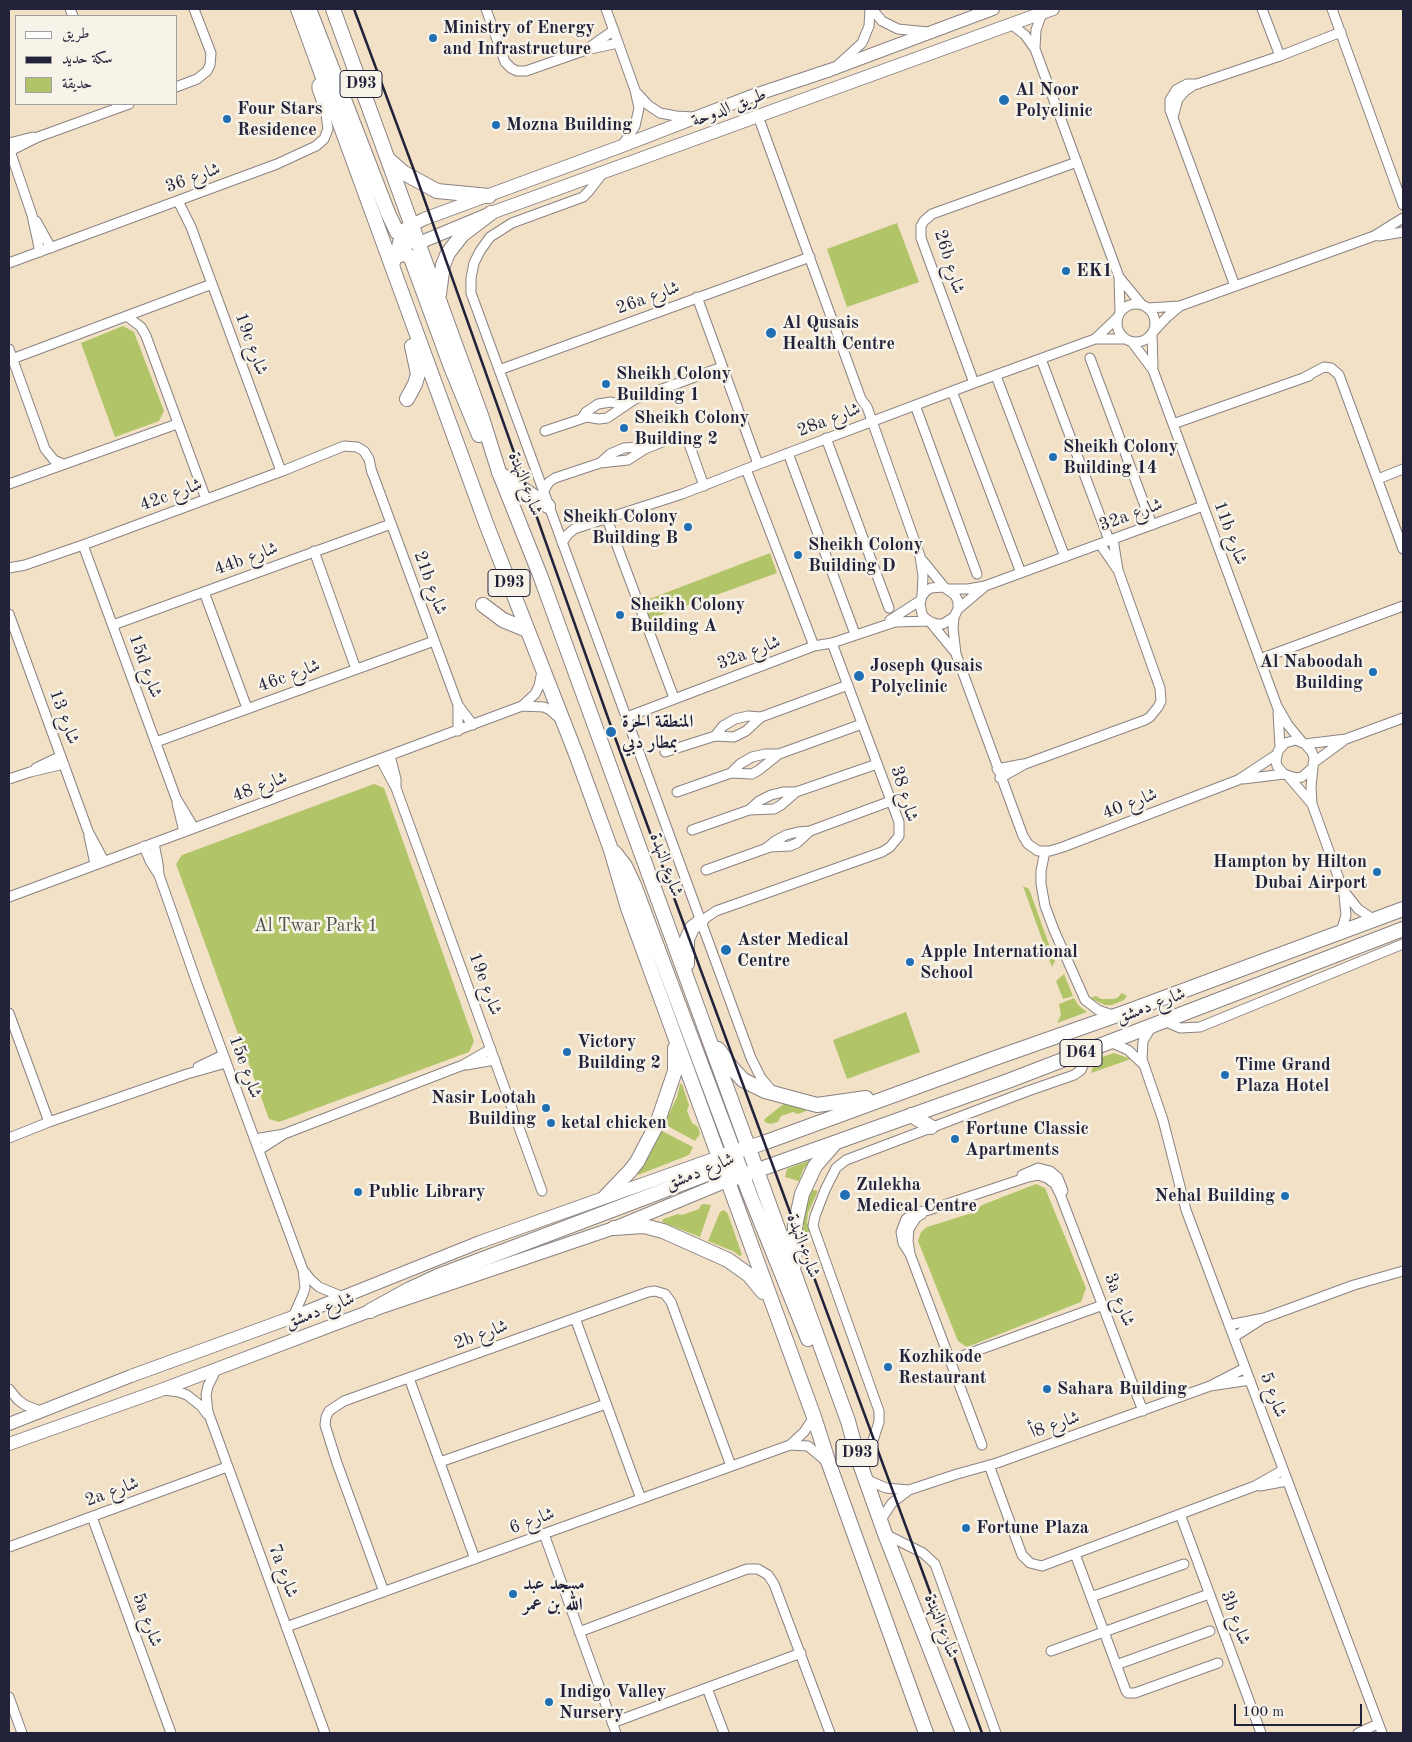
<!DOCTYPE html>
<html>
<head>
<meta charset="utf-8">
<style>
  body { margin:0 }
  #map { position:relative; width:1412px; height:1742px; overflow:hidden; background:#f3e1c7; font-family:"Old Standard TT",Amiri,serif }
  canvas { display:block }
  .frame { position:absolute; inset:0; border:10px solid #22223b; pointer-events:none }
  .legend { position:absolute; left:15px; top:15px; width:162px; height:90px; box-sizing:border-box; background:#f7f3e8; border:1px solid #a29fa3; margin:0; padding:6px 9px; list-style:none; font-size:15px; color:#22223b }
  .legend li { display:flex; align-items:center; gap:10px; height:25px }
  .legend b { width:25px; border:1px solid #a29fa3 }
  .scale { position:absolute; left:1234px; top:1704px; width:128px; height:22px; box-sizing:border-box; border:2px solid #22223b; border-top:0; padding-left:6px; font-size:15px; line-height:18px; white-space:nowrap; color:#22223b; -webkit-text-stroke:4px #f7f3e8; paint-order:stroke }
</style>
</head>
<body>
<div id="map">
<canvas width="1412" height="1742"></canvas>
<div class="frame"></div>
<ul class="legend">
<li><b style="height:6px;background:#fff"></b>طريق</li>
<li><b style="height:6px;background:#22223b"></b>سكة حديد</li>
<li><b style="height:14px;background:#b1c468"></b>حديقة</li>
</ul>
<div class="scale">100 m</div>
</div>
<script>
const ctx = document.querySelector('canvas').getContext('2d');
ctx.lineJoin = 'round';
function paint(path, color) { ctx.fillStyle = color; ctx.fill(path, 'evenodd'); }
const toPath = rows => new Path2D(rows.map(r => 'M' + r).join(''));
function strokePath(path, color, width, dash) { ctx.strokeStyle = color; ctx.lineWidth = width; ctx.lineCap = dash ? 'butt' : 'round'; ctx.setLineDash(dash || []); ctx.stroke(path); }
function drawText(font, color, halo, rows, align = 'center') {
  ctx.font = font + ' "Old Standard TT",Amiri,serif'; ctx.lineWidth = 5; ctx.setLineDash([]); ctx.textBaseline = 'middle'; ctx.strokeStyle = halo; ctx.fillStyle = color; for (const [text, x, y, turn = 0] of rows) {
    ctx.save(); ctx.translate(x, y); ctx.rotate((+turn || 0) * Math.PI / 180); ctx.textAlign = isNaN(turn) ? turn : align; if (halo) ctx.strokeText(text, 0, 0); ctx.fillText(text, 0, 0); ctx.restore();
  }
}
paint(toPath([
  [897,223,919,282,847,307,827,249],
  [123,326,134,332,164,411,159,421,115,437,81,343],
  [770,553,777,573,650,619,644,601],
  [374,784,384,788,474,1041,469,1052,279,1122,269,1119,176,864,182,855],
  [1023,886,1029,889,1055,961,1052,967],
  [1064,974,1073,996,1063,999,1056,981],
  [1122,993,1127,996,1124,1000,1112,1005,1105,1005,1090,998,1096,996,1101,999,1113,999,1117,998],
  [1074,998,1078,1005,1087,1012,1057,1023,1061,1015,1059,1004],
  [906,1012,920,1052,847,1079,833,1040],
  [1114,1053,1131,1059,1091,1073,1094,1063,1099,1058],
  [680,1084,682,1084,689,1105,687,1111,692,1123,698,1127,700,1134,695,1141,664,1124,677,1097],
  [785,1103,806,1109,806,1111,798,1114,793,1112,781,1116,778,1122,770,1124,765,1122,764,1120,767,1117],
  [662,1131,693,1147,689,1155,638,1175,638,1173],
  [808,1161,809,1162,803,1170,799,1181,785,1177,787,1169],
  [1036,1184,1045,1188,1086,1288,1081,1302,967,1347,958,1341,918,1241,921,1232,927,1227,975,1212,982,1205],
  [809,1189,818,1191,808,1213,807,1222,810,1231,807,1240,796,1244],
  [704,1204,711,1205,700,1237,662,1222,663,1219,678,1214,682,1215,699,1209,701,1205],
  [724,1210,728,1214,742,1255,740,1256,733,1251,708,1241,720,1212]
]), '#b1c468');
const minor = toPath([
  [70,9,73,16],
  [486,9,505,62,511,68,517,71,526,71,586,50,618,43],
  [606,9,635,90,639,108,635,126,622,146],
  [872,9,882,21,898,29,928,32],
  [1262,9,1280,56],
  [1332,9,1403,205],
  [1011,24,1025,35,1035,49,1119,277,1142,305],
  [590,47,614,30],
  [1035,48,1036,30,1042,13],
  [839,64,862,43,869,26,870,9],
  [1198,84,1187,84,1176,90,1170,100,1170,110,1235,286],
  [176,87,197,79,207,71,210,65,211,53,194,9],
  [637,93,648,105,660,113,676,116,693,117],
  [758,116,861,399,867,407,872,421,920,556,923,576,922,596],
  [1173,117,1178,99,1185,91,1194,85,1280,56,1341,32],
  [9,143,33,137],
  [9,148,32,215,40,252],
  [10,151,38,137,129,104],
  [602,174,589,191,583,197,512,223,490,237,480,251,474,263,471,278,471,293,751,1058,761,1078,773,1092],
  [178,201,191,227,281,471],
  [36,221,51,248],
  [1379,236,1403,232],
  [9,263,277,164,316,146,324,139,328,129,326,114,317,89,317,85,323,78],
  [1119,277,1120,312],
  [697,297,758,464],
  '1117 323a19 19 0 1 1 38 0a19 19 0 1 1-38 0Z',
  [1148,308,1180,306,1374,236,1403,218],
  [128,317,141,327,146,336,206,499],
  [1154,331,1167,317,1180,306],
  [1152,334,1153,367],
  [1095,339,1118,317],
  [1132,342,1153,370,1277,706,1288,725,1302,742],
  [9,349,45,449,54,460,63,464],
  [1090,358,1152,525],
  [12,359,212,284],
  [1041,359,1109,540],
  [499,370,810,257],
  [996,376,1065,557],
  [1305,377,1324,367,1331,368,1339,375,1403,549],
  [974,383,921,238,921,226,924,221,932,214,1077,162],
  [952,391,1021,573],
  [915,405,977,574],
  [582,418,586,412,598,404,611,402,625,406],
  [1173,424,1309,376],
  [545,431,587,417,599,419,607,418,635,399,722,367],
  [826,438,889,608],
  [788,453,855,634],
  [600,463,610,454,624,448,638,447,645,449],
  [371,469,458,705,473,725],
  [746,469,814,646],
  [1378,479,1403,469],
  [9,484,177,424],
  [543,492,549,482,555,478,600,463,628,460,645,449,677,436,681,436,688,441,704,486],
  [607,519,674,698],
  [562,543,567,535,574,529,682,494,746,469,974,383,1095,339,1126,339],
  [1100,544,1117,569],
  [83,545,176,798,194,828],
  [314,551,356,669],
  [923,561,944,587],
  [9,568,25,565,83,545,285,470,344,446,357,447,364,451,369,459,372,473],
  [949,589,968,589,985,586,1203,506],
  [204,592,247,708],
  [958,609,983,588],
  [9,614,88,831,104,861],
  [954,617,943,624,937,624,931,622,925,618,922,614,920,604,922,596,926,591,931,588,944,587,955,595,958,601,958,609,954,617,953,628,956,654,1023,836,1028,844,1038,851,1050,851,1063,847,1238,780,1276,755],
  [890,620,921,600],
  [931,623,954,651],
  [113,625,391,524],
  [1260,659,1403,606],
  [522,706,535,694,539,686,542,671],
  [1278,712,1280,747],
  [627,717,814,646,832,643,895,622,929,621],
  [458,731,458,705],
  [715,736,723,726,735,719,748,716,761,717],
  [156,742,434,641],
  [1305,744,1346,739,1403,718],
  [665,752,715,736,734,737,746,731,761,717,848,685],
  [390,756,396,779,396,787],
  [381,760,396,788,542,1191],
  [1313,763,1343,741],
  [36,768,61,756],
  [997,769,1023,764],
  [1311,769,1302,777,1296,778,1284,774,1277,766,1276,761,1278,751,1285,743,1296,740,1305,744,1312,752,1314,758,1311,787,1312,804,1343,890,1358,909,1373,919],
  [731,773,740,764,752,757,765,754,779,754],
  [1289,777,1312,804],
  [1000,778,1025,764,1145,720,1150,717,1158,707,1161,701,1160,688,1118,570,1113,539],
  [9,779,30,772,64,764],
  [1243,779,1284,774],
  [677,792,731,773,752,774,759,770,779,754,862,724],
  [177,803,184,832],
  [749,810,759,801,771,795,783,792,796,792],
  [692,830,749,810,774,809,781,805,796,792,877,764],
  [89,836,95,864],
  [154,843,158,864,159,874],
  [144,846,150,861,159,875,198,986,303,1270,305,1288,303,1294,293,1317],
  [765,849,775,841,786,835,798,832,810,831],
  [1045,851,1041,871,1041,884,1045,906,1054,930,1085,1000,1098,1010,1115,1016],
  [706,870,770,847,790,846,797,843,810,831,891,801],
  [9,897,522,706,544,707,550,710,560,719],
  [701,921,716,911,882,852,890,847,899,836,899,822,832,643],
  [1341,932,1346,915,1344,895],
  [9,1013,49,1122],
  [1164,1021,1180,1028,1200,1027,1403,944],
  [1152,1026,1143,1041,1142,1059,1163,1120,1186,1210,1382,1733],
  [1110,1042,1128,1050,1143,1064],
  [466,1065,495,1060],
  [198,1067,223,1055],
  [9,1138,49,1122,187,1074,226,1063],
  [255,1139,284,1134,463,1065,491,1049],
  [259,1150,284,1134],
  [1022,1175,1038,1168,1050,1171,1058,1178,1063,1191],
  [922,1214,916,1218,909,1229,908,1241,910,1254,982,1445],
  [910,1254,903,1243,901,1232,906,1219,914,1213,929,1210,1028,1177,1038,1175,1047,1178,1055,1184,1060,1194,1143,1411],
  [303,1270,310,1279,319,1287,343,1297],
  [575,1318,641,1499],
  [1229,1325,1264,1318,1354,1285,1403,1271],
  [1234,1337,1262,1319],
  [951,1360,1103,1305],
  [216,1370,208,1386,206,1395,208,1412,325,1733],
  [409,1378,475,1559],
  [1212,1385,1245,1368],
  [9,1389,18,1400,25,1405,40,1411],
  [164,1390,179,1392,187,1395,201,1406,207,1414],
  [790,1445,804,1432,814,1417],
  [440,1462,606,1404],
  [989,1465,1022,1555,1030,1563,1042,1566,1255,1486,1283,1470],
  [863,1471,879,1422,879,1411,813,1226,815,1216,825,1190,836,1168,846,1160,1028,1091,1074,1075,1081,1070,1090,1050],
  [865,1479,886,1488,909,1490],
  [1260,1486,1287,1481],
  [1180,1514,1261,1733],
  [92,1517,171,1733],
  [880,1521,892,1503,909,1490,957,1474,997,1463,1210,1386,1250,1380],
  [544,1534,616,1733],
  [885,1534,923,1553,935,1564,996,1733],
  [9,1547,227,1467],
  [1075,1554,1126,1691,1128,1693,1135,1693,1218,1663],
  [384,1592,337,1463,325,1425,326,1417,329,1411,344,1401,648,1292,655,1291,665,1294,671,1302,731,1466],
  [1091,1597,1184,1564],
  [286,1627,790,1445,808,1446,826,1461],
  [579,1632,747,1569,758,1569,768,1575,774,1584,830,1733],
  [1051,1651,1209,1594],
  [1116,1665,1210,1631],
  [707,1688,724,1733],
  [9,1697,22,1733],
  [612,1723,801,1653],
  [1358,1733,1378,1724]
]);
const secondary = toPath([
  [419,243,491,213,1053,9],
  [393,266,401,235,405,229,424,219,622,146,749,97,830,70,993,9],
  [9,1424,131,1376,293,1317,480,1242,719,1157],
  [9,1444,161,1390,370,1311,614,1228,727,1181]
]);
const primary = toPath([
  [298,9,487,526,576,754,610,847,628,908,814,1417,829,1464,926,1733],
  [309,9,388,213,397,232,409,241,419,243],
  [333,9,482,418,499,472,540,575,848,1421,859,1461,885,1534,963,1733],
  [389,160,404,173,437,191,489,196],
  [395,257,405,253,411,258,451,367,479,435],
  [439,294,443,265,448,253,462,235,491,213],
  [407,399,415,384,418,374,412,346],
  [499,473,548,506],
  [483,605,503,620,527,630],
  [615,853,625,866,634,885,750,1195,808,1339],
  [687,964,687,939,692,928,701,921],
  [718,1049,732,1068,743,1080,765,1091,817,1105,866,1098],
  [911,1115,931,1127],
  [719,1157,766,1142,998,1057,1126,1012,1403,909],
  [727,1181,1008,1081,1403,929],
  [606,1196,630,1171,637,1162,657,1124,675,1071,675,1048],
  [614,1228,644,1226,663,1231,728,1260,749,1275,763,1292],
  [794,1265,795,1226,802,1194,815,1166,835,1143],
  [370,1311,410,1289,438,1276,731,1165]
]);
strokePath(minor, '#8a8281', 11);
strokePath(secondary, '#8a8281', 14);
strokePath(primary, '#8a8281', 16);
strokePath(minor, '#fff', 9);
strokePath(secondary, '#fff', 12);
strokePath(primary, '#fff', 14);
strokePath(toPath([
  [354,9,415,173,613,732,982,1733]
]), '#22223b', 2.5);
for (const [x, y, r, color] of [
  [433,38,5,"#1f6fb2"],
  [1004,100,6,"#1f6fb2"],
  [227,119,5,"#1f6fb2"],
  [496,125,5,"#1f6fb2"],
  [1066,271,5,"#1f6fb2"],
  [771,333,6,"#1f6fb2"],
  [606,384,5,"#1f6fb2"],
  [624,428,5,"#1f6fb2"],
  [1053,457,5,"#1f6fb2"],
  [688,527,5,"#1f6fb2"],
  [798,555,5,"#1f6fb2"],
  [620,615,5,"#1f6fb2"],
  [1373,672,5,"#1f6fb2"],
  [859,676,6,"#1f6fb2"],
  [611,732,6,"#1f6fb2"],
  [1377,872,5,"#1f6fb2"],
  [726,950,6,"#1f6fb2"],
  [910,962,5,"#1f6fb2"],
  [567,1052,5,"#1f6fb2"],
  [1225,1075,5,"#1f6fb2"],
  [546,1108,5,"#1f6fb2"],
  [551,1123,5,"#1f6fb2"],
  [955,1139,5,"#1f6fb2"],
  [358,1192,5,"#1f6fb2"],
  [845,1195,6,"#1f6fb2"],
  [1285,1196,5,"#1f6fb2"],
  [888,1367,5,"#1f6fb2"],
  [1047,1389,5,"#1f6fb2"],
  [966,1528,5,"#1f6fb2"],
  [513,1594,5,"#1f6fb2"],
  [549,1702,5,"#1f6fb2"]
]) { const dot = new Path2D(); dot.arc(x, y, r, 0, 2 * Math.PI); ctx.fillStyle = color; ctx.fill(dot); strokePath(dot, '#f7f3e8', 2); }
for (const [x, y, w] of [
  [361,84,42],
  [509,583,42],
  [1081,1053,42],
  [857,1453,42]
]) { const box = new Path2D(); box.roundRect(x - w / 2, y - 13.5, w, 27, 4); ctx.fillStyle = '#f7f3e8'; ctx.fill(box); strokePath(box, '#22223b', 1); }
drawText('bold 16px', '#22223b', null, [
  ["D93",361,84],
  ["D93",509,583],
  ["D64",1081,1053],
  ["D93",857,1453]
]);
drawText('bold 18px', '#22223b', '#f7f3e8', [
  ["Ministry of Energy",443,28],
  ["and Infrastructure",443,49],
  ["Al Noor",1015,90],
  ["Polyclinic",1015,111],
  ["Four Stars",237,109],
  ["Residence",237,130],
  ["Mozna Building",506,125],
  ["EK1",1076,271],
  ["Al Qusais",782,323],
  ["Health Centre",782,344],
  ["Sheikh Colony",616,374],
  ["Building 1",616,395],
  ["Sheikh Colony",634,418],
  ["Building 2",634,439],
  ["Sheikh Colony",1063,447],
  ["Building 14",1063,468],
  ["Sheikh Colony",678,517,"right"],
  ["Building B",678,538,"right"],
  ["Sheikh Colony",808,545],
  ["Building D",808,566],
  ["Sheikh Colony",630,605],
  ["Building A",630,626],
  ["Al Naboodah",1363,662,"right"],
  ["Building",1363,683,"right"],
  ["Joseph Qusais",870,666],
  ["Polyclinic",870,687],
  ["المنطقة الحرة",622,722],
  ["بمطار دبي",622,743],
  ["Hampton by Hilton",1367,862,"right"],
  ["Dubai Airport",1367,883,"right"],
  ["Aster Medical",737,940],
  ["Centre",737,961],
  ["Apple International",920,952],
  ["School",920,973],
  ["Victory",577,1042],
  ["Building 2",577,1063],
  ["Time Grand",1235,1065],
  ["Plaza Hotel",1235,1086],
  ["Nasir Lootah",536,1098,"right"],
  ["Building",536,1119,"right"],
  ["ketal chicken",561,1123],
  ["Fortune Classic",965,1129],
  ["Apartments",965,1150],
  ["Zulekha",856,1185],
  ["Medical Centre",856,1206],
  ["Public Library",368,1192],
  ["Nehal Building",1275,1196,"right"],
  ["Kozhikode",898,1357],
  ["Restaurant",898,1378],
  ["Sahara Building",1057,1389],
  ["Fortune Plaza",976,1528],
  ["مسجد عبد",523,1584],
  ["الله بن عمر",523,1605],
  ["Indigo Valley",559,1692],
  ["Nursery",559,1713]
], 'left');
drawText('18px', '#22223b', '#f7f3e8', [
  ["طريق الدوحة",729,108,-21],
  ["شارع 36",193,178,-20],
  ["26b شارع",949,262,73],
  ["26a شارع",648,298,-20],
  ["19c شارع",251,344,70],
  ["28a شارع",829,420,-21],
  ["شارع النهدة",525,484,69],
  ["42c شارع",171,495,-20],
  ["32a شارع",1131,515,-20],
  ["11b شارع",1230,533,70],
  ["44b شارع",246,559,-20],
  ["21b شارع",430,583,70],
  ["32a شارع",749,653,-21],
  ["15d شارع",145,666,70],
  ["46c شارع",289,676,-20],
  ["شارع 13",64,717,70],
  ["شارع 48",260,787,-20],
  ["شارع 38",904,794,73],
  ["شارع 40",1130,804,-21],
  ["شارع النهدة",666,865,70],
  ["19e شارع",485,984,70],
  ["شارع دمشق",1151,1006,-21],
  ["15e شارع",245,1067,70],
  ["شارع دمشق",700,1172,-22],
  ["شارع النهدة",803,1246,70],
  ["3a شارع",1119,1300,69],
  ["شارع دمشق",320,1311,-21],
  ["2b شارع",481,1335,-20],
  ["شارع 5",1273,1395,70],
  ["شارع 8أ",1055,1425,-19],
  ["2a شارع",112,1492,-20],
  ["شارع 6",532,1521,-20],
  ["7a شارع",283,1571,70],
  ["3b شارع",1235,1618,70],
  ["5a شارع",147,1620,70],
  ["شارع النهدة",941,1626,69]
]);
drawText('18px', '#4d5348', '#f7f3e8', [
  ["Al Twar Park 1",316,926]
]);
</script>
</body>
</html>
